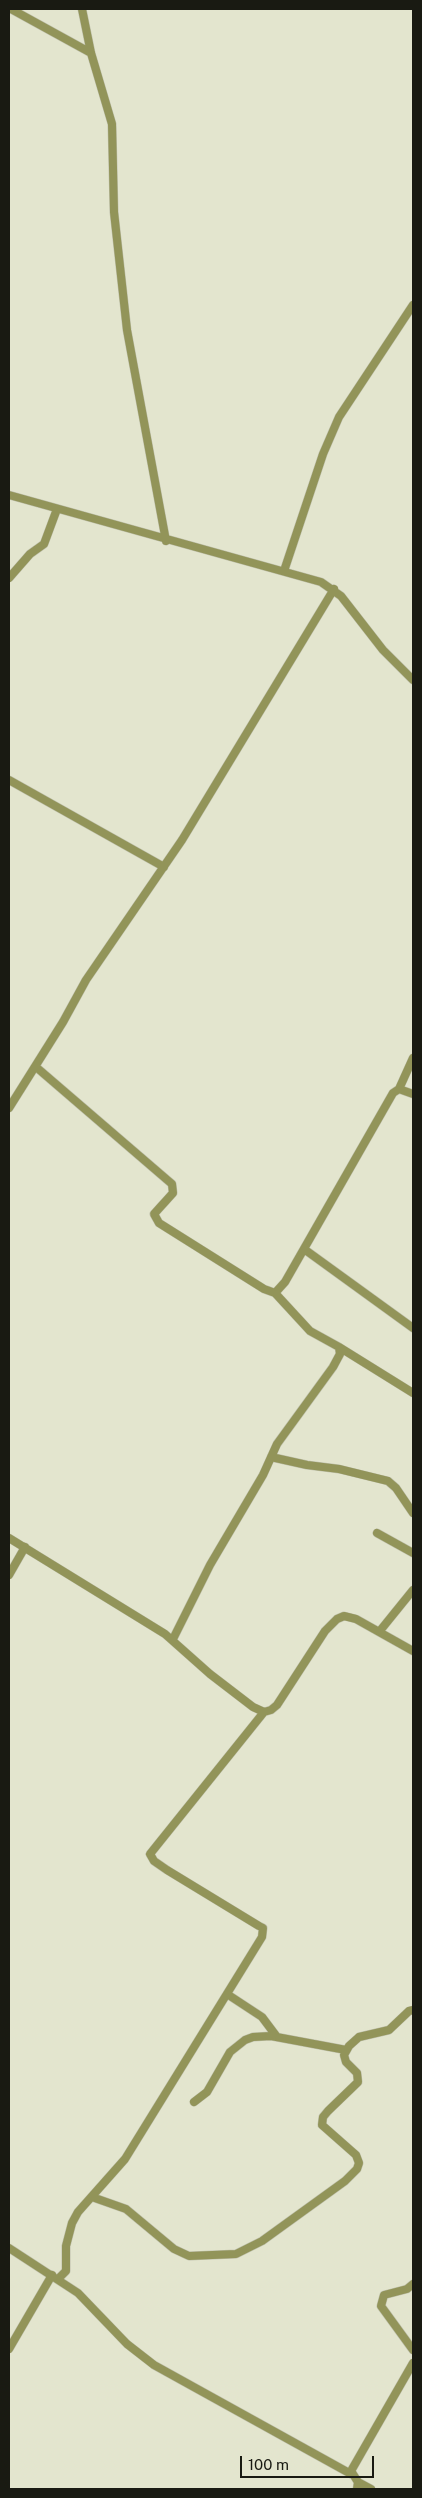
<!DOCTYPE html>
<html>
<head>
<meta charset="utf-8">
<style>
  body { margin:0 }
  #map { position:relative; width:422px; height:2498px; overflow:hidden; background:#e3e5ce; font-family:"Public Sans",sans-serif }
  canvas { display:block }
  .frame { position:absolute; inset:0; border:10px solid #191a12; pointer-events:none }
  .scale { position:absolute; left:240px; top:2456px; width:134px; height:22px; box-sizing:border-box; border:2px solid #191a12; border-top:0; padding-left:6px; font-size:15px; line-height:18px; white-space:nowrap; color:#191a12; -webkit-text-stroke:4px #e3e5ce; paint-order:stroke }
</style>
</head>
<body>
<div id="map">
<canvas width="422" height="2498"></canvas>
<div class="frame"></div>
<div class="scale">100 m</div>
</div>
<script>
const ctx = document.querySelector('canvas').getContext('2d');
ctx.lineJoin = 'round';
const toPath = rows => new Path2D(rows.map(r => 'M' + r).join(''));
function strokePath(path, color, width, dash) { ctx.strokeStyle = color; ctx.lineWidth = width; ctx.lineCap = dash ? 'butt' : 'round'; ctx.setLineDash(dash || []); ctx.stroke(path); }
const minor = toPath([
  [11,9,91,53],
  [82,9,91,53,112,124,114,212,127,330,166,541],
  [9,495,321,582,341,596,383,650,413,680],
  [284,571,323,454,339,417,413,305],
  [9,578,30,554,44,544,57,509],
  [9,780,164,867],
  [36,1067,172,1184,173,1193,154,1214,159,1223,264,1289,275,1293,285,1282,393,1093,399,1089,413,1094],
  [399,1089,413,1058],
  [9,1108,63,1022,86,980,182,840,334,589],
  [304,1249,413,1328],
  [339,1347,413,1393],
  [271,1457,307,1465,339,1469,388,1481,396,1488,413,1513],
  [377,1533,413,1553],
  [9,1538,165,1634,210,1674,253,1707,264,1712,271,1710,277,1705,325,1631,337,1619,344,1616,356,1619,413,1651],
  [9,1575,25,1547],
  [379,1632,413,1590],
  [173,1639,210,1565,263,1475,277,1444,333,1367,340,1354,339,1347,310,1331,275,1293],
  [227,1994,262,2017,277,2037],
  [194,2102,207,2092,230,2052,245,2040,253,2037,271,2036,346,2050],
  [92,2197,126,2209,174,2249,189,2256,236,2254,262,2241,345,2181,357,2169,359,2163,356,2155,322,2125,323,2117,328,2111,358,2082,357,2073,346,2062,344,2055,349,2046,359,2037,389,2030,409,2011,413,2010],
  [9,2248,78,2293,127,2344,154,2365,351,2474],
  [58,2279,66,2271,66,2246,72,2223,78,2212,125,2159,262,1937,263,1928,259,1926,167,1870,154,1861,150,1854,264,1712],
  [413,2284,407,2289,384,2295,381,2306,413,2350],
  [9,2349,52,2275],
  [358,2482,371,2489],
  [357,2489,358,2482,351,2471,413,2363]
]);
strokePath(minor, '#bfc0ac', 9);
strokePath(minor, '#929459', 8);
</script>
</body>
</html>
